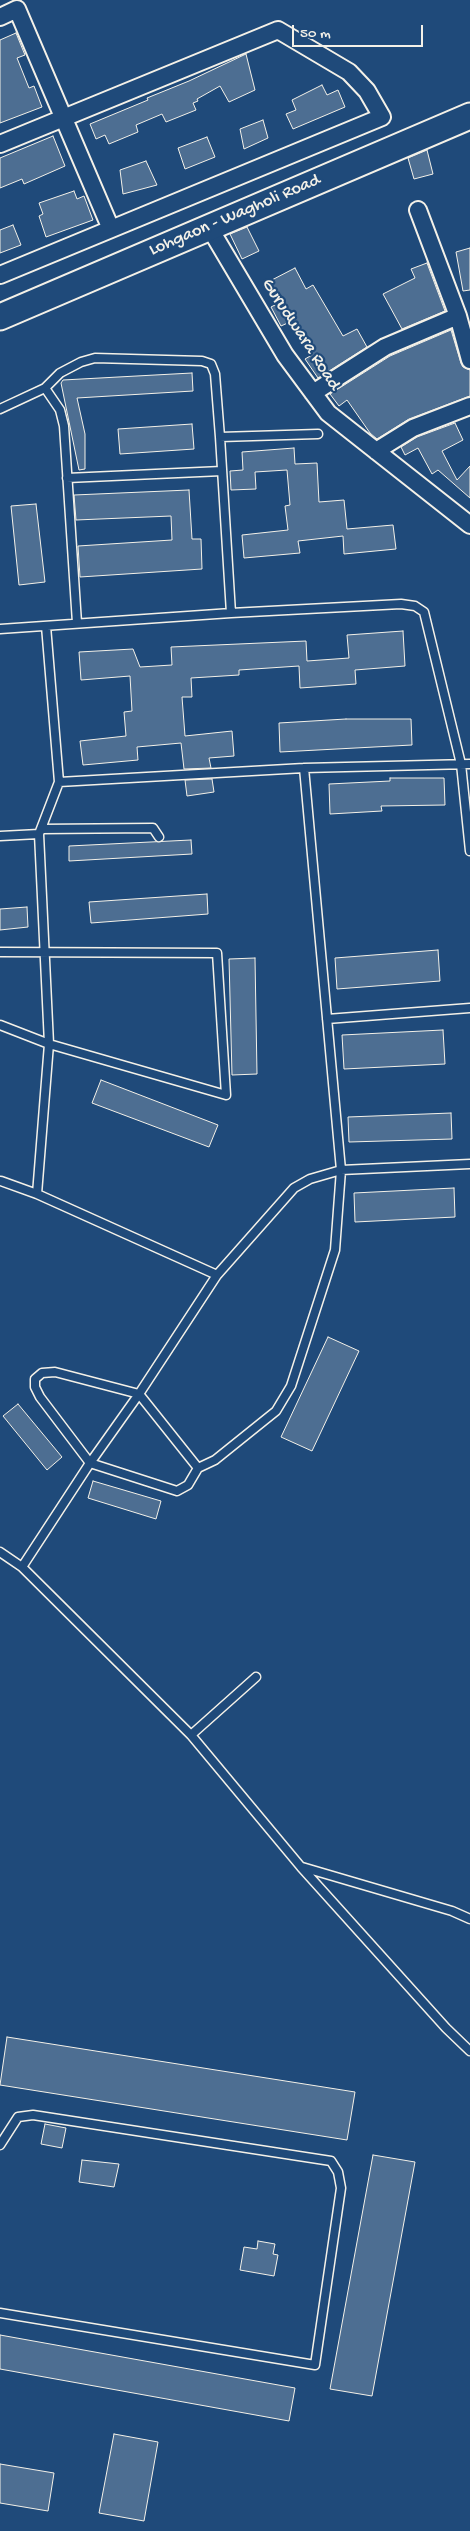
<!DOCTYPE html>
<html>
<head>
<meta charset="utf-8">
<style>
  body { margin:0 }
  #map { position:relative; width:470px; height:2531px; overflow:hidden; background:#1f4a7a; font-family:"Gochi Hand",sans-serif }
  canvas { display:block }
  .scale { position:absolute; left:292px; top:25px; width:131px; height:22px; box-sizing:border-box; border:2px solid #f4f1e8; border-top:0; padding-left:6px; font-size:15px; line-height:18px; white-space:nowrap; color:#f4f1e8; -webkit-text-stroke:4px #1f4a7a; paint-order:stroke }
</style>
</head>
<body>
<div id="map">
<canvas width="470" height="2531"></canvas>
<div class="scale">50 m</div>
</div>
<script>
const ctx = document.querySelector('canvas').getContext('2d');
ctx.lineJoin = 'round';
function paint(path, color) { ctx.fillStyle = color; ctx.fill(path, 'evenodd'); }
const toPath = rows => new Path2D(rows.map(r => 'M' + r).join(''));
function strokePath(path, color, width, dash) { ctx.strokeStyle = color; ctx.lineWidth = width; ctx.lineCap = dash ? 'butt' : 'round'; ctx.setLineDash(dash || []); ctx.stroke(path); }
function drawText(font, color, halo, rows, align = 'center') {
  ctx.font = font + ' "Gochi Hand",sans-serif'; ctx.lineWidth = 4.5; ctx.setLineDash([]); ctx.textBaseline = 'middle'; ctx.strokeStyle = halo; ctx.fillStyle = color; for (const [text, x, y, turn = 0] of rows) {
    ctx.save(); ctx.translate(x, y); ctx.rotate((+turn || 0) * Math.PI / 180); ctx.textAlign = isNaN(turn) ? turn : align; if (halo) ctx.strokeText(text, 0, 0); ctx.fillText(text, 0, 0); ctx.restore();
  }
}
const building = toPath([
  [16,33,25,55,17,58,29,88,34,86,42,107,0,123,0,40,16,33],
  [246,54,255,90,229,102,220,86,197,99,198,101,193,103,196,110,166,122,162,114,136,125,138,132,109,144,105,135,96,139,90,124,148,100,147,98,189,81,246,54],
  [322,85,327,95,338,90,345,107,293,129,286,114,296,110,292,100,322,85],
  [263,120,268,138,244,149,240,129,263,120],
  [53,136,65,166,24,184,22,179,0,188,0,158,53,136],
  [207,137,215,157,185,169,178,148,207,137],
  [427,150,433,174,414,179,408,158,427,150],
  [146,161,157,185,123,194,120,170,146,161],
  [74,191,77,199,84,196,93,220,46,237,39,216,43,214,39,203,74,191],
  [13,225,21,245,0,253,0,230,13,225],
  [247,227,259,251,242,259,230,234,247,227],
  [470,248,470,290,463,291,456,252,470,248],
  [427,263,445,311,402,329,383,294,415,278,411,269,427,263],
  [295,268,306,289,313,285,343,336,357,329,367,347,318,378,305,359,312,355,292,321,281,326,271,307,279,303,268,282,295,268],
  [451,330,461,363,463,367,470,370,470,396,409,419,377,439,370,433,347,400,339,406,330,394,390,356,451,330],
  [192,373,193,391,77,398,85,434,85,469,79,470,61,383,63,380,192,373],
  [455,423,463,440,442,451,457,480,470,466,470,498,438,470,432,474,418,448,405,455,401,447,417,437,455,423],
  [192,424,194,449,120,454,118,429,192,424],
  [294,448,295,464,317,463,319,502,344,500,347,529,393,525,396,549,344,554,343,536,298,541,300,553,244,558,242,535,288,530,285,506,290,505,287,470,255,472,256,489,231,490,230,471,243,470,242,452,294,448],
  [189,490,192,539,201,539,202,569,80,577,78,546,172,540,171,516,76,520,74,495,189,490],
  [36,504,45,582,19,585,11,506,36,504],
  [403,631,405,666,355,670,356,684,300,688,299,666,239,670,239,675,191,678,192,697,182,697,185,736,232,731,234,756,209,758,211,768,184,769,181,743,137,747,138,760,83,765,80,741,126,736,124,712,132,711,130,676,81,680,79,652,133,649,140,667,172,665,171,647,306,641,307,661,349,658,347,635,403,631],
  [346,719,411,719,412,745,280,752,279,723,346,719],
  [390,778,444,778,445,805,381,806,382,811,330,814,329,784,390,781,390,778],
  [212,779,214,792,187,796,185,780,212,779],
  [191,840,192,854,69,861,69,846,191,840],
  [207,894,208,914,91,923,89,902,207,894],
  [27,907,28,927,0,930,0,909,27,907],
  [438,950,440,981,337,989,335,958,438,950],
  [255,958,257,1074,232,1075,229,959,255,958],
  [443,1030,445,1064,344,1069,342,1035,443,1030],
  [101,1080,218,1125,209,1147,92,1103,101,1080],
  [451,1113,452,1139,349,1142,348,1117,451,1113],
  [454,1188,455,1217,355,1222,354,1193,454,1188],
  [328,1337,359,1351,312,1451,281,1437,328,1337],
  [18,1404,62,1457,47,1470,3,1416,18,1404],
  [93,1481,161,1501,156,1519,88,1498,93,1481],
  [7,2037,355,2092,347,2140,0,2085,7,2037],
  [45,2124,66,2128,62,2148,41,2144,45,2124],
  [373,2155,415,2162,372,2396,330,2389,373,2155],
  [82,2160,119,2164,114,2187,79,2182,82,2160],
  [258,2241,275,2244,273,2254,278,2255,274,2276,240,2270,244,2247,257,2249,258,2241],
  [0,2335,295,2388,289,2421,0,2369,0,2335],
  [114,2434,158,2442,144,2521,99,2513,114,2434],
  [0,2464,54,2473,48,2511,0,2503,0,2464]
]);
paint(building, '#4d6e92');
strokePath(building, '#f4f1e8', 1);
const lane = toPath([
  [45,388,60,410,64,426,77,623],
  [0,409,45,388,60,373,81,362,95,358,202,361,211,364,215,374,220,437,231,613],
  [220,437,318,434],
  [67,478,222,471],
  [46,626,59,782,304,768],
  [0,629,231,613,401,604,415,606,424,612,461,764,470,851],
  [41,829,153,828,159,837],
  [0,836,39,834,59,782],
  [0,952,217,953,226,1095,49,1044,0,1025],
  [327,1019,470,1008],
  [1,1181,37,1194,217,1275,294,1188,310,1179,341,1170,470,1164],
  [37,1194,49,1044,39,834],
  [198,1468,139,1394,90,1463,40,1397,35,1387,35,1379,42,1373,55,1372,139,1394,217,1275],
  [0,1552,22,1567,191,1735,301,1867,446,2028,470,2051],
  [22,1567,90,1463,177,1491,188,1485,198,1468,215,1460,276,1411,291,1386,335,1250,341,1170,304,768,470,764],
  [191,1735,256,1677],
  [302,1867,452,1911,470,1919],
  [0,2145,18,2117,33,2115,331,2161,338,2172,341,2188,315,2365,0,2313]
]);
const street = toPath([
  [0,17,17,9,111,229],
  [0,144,278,30,349,72,367,91,382,117,0,275],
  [418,210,458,316,470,360],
  [209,227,285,355,328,413,470,525],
  [313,393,385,347,458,316],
  [376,451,413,428,470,406]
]);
const primary = toPath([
  [0,317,470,116]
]);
strokePath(lane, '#f4f1e8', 11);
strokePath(street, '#f4f1e8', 20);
strokePath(primary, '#f4f1e8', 29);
strokePath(lane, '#1f4a7a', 8);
strokePath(street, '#1f4a7a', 16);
strokePath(primary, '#1f4a7a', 25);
drawText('18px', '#f4f1e8', '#1f4a7a', [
  ["Lohgaon - Wagholi Road",235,216,-23],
  ["Gurudwara Road",300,335,57]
]);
</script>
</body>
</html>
